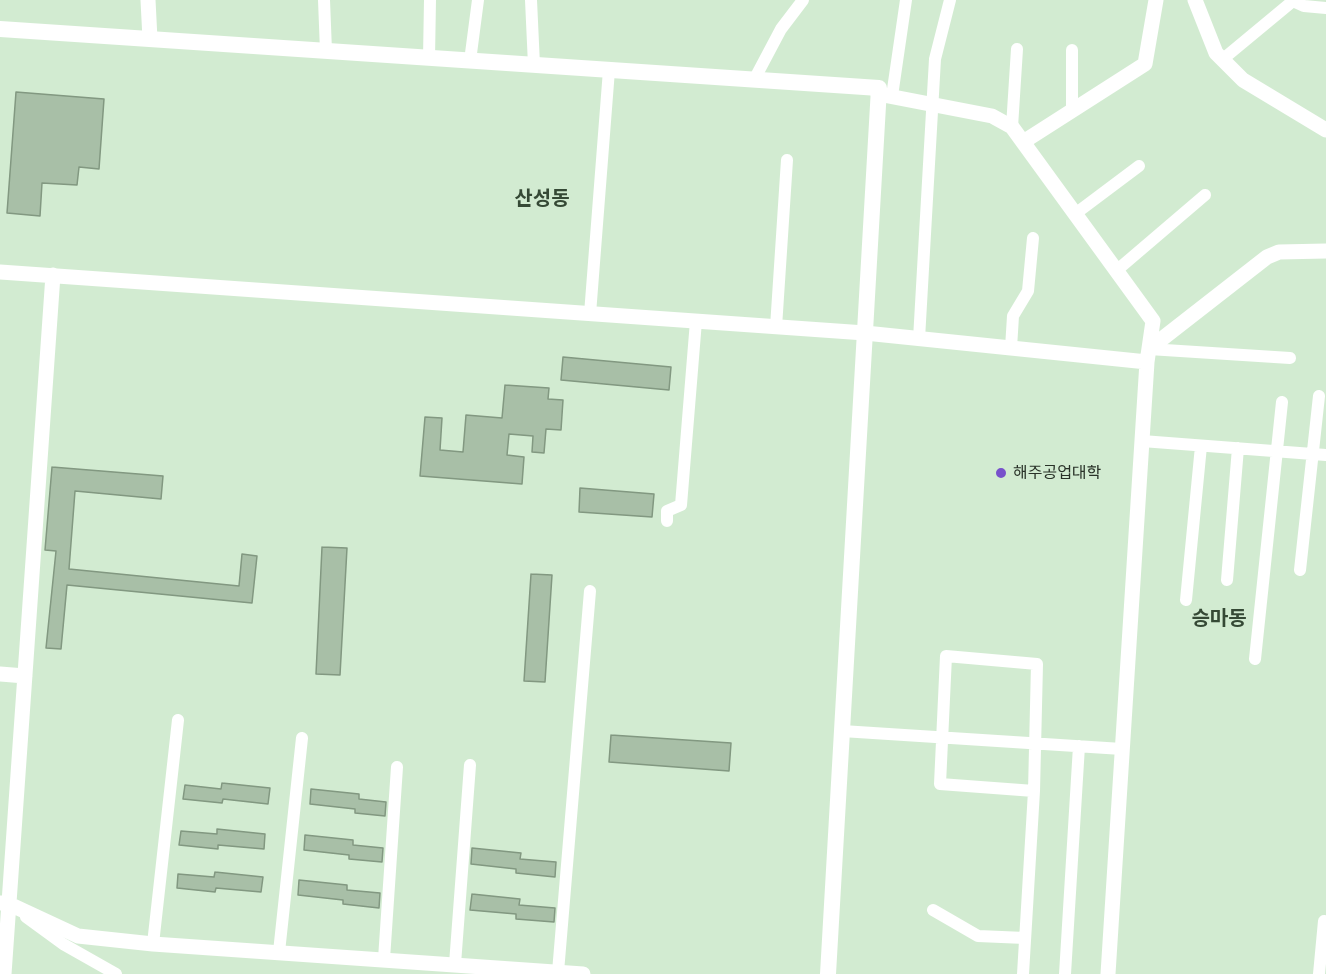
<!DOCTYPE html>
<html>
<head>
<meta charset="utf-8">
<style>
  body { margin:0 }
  canvas { display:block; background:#d2ebd1 }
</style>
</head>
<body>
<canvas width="1326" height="974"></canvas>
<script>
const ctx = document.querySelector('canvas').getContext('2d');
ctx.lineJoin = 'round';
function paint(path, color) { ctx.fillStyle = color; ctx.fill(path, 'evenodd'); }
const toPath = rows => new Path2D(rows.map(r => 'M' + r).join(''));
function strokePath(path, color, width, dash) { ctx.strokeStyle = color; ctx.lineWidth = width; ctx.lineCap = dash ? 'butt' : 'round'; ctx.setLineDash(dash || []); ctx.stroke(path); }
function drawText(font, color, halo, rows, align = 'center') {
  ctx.font = font + ' "IBM Plex Sans","Noto Sans KR",sans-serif'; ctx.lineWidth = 6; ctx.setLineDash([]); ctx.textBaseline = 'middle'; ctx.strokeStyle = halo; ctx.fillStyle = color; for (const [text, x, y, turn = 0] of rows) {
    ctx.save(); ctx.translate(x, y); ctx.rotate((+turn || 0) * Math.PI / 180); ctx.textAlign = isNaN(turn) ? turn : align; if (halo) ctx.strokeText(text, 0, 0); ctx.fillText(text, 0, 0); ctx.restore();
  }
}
const building = toPath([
  [16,92,104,99,99,169,79,167,77,185,42,183,40,216,7,213,16,92],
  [563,357,671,367,669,390,561,380,563,357],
  [505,385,549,388,548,399,563,400,561,430,546,429,544,453,532,452,533,436,509,434,507,455,524,457,522,484,420,476,425,417,442,418,440,450,463,452,466,415,502,418,505,385],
  [52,467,163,476,161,499,75,491,69,569,239,586,242,554,257,556,252,603,67,585,61,649,46,648,56,551,45,550,52,467],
  [580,488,654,494,652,517,579,512,580,488],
  [322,547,347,548,340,675,316,674,322,547],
  [531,574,552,575,545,682,524,681,531,574],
  [611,735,731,743,729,771,609,762,611,735],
  [222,783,270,788,268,804,223,799,222,803,183,799,185,785,221,789,222,783],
  [311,789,359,794,359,799,386,802,385,816,355,813,355,809,310,804,311,789],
  [217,829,265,834,264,849,218,845,218,849,179,845,181,831,217,834,217,829],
  [305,835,353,840,353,845,383,848,382,862,349,859,349,855,304,850,305,835],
  [472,848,521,853,520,859,556,862,555,877,516,873,516,869,471,864,472,848],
  [215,872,263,877,261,892,216,888,215,892,177,888,178,874,214,877,215,872],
  [299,880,347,885,347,890,380,893,379,908,343,904,343,900,298,895,299,880],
  [472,894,520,899,519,905,555,908,554,922,516,919,516,914,470,910,472,894]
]);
paint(building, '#a8bfa7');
strokePath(building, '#829881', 1.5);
strokePath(toPath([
  [324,0,326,51],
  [531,0,534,65],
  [1072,50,1072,110],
  [429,58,430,0],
  [1223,59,1293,1,1304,6,1326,8],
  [470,61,478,0],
  [754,80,781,29,803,0],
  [892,96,906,0],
  [1012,127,1017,49],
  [1075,214,1139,166],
  [1116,271,1205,195],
  [590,314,609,70],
  [776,327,787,160],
  [919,339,935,59,950,0],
  [1011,348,1013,316,1028,291,1033,238],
  [1149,349,1290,358],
  [1142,441,1326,455],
  [667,521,667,511,681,505,696,321],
  [1300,570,1319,396],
  [1227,580,1238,448],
  [1186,600,1201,446],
  [1255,659,1282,402],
  [842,731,1122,749],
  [933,910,978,936,1025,938],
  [26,917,63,944,116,974],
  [153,944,178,720],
  [279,952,302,738],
  [384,959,397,767],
  [455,964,470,765],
  [558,972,590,591],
  [1023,974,1034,791,940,784,946,656,1037,664,1034,791],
  [1065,974,1079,746],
  [1319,974,1324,921]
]), '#fff', 12);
strokePath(toPath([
  [148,0,150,39],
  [1195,0,1216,53,1243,80,1326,130],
  [878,94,992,116,1012,127,1153,321,1147,362],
  [1023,142,1145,64,1156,0],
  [0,272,865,333,1147,362,1108,974],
  [1149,349,1267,257,1279,252,1326,251],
  [0,674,25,676],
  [1,903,7,903,78,936,153,944,583,974],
  [4,974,53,275]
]), '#fff', 15);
strokePath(toPath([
  [0,29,879,88,828,974]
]), '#fff', 16);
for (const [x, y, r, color] of [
  [1001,473,6,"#7751cb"]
]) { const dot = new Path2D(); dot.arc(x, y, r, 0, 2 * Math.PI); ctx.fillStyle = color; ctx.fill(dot); strokePath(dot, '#d2ebd1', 2); }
drawText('16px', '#293228', '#d2ebd1', [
  ["해주공업대학",1013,473]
], 'left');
drawText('bold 20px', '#354935', '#d2ebd1', [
  ["산성동",542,199],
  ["승마동",1219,619]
]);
</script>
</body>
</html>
